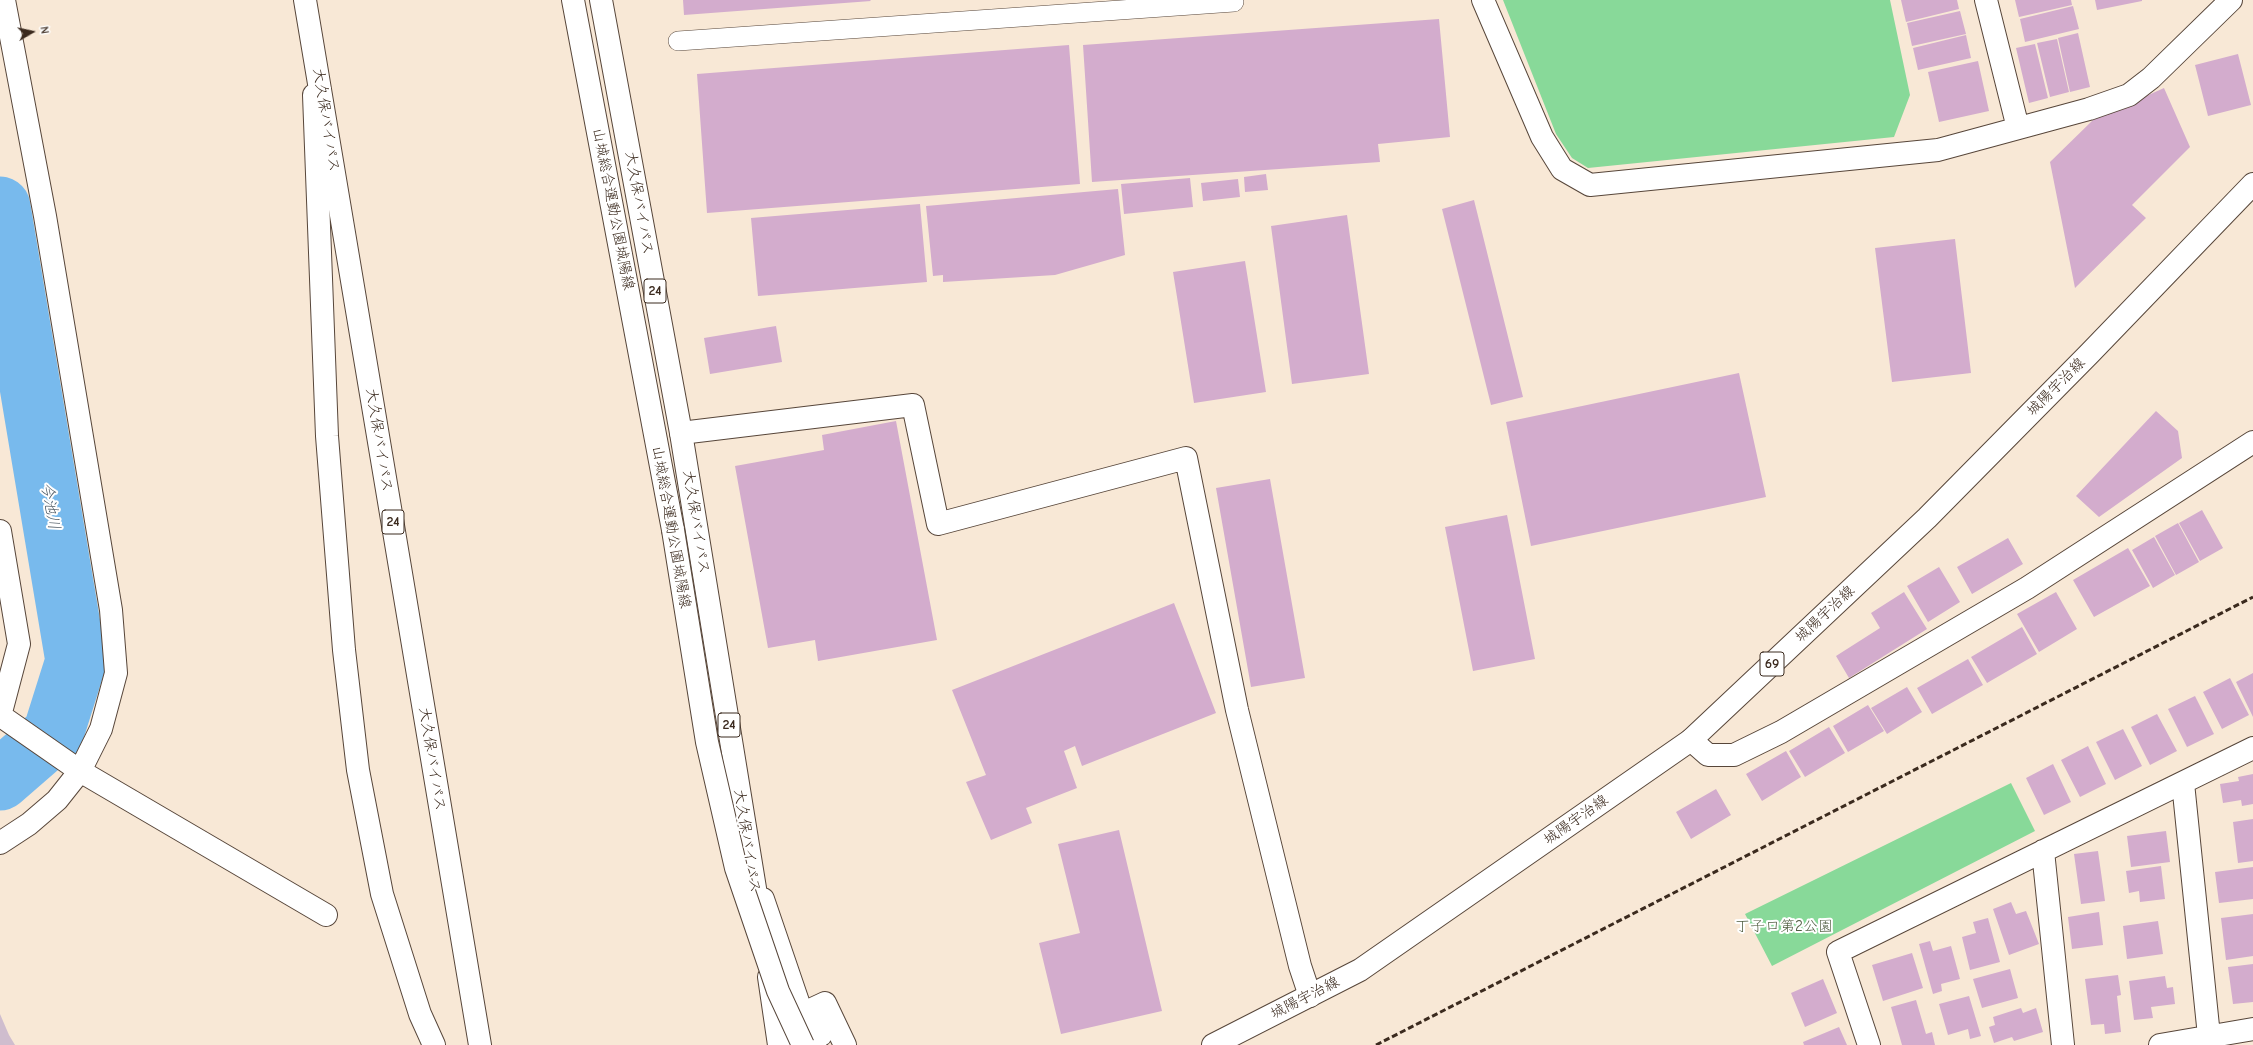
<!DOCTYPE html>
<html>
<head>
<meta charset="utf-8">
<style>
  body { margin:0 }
  #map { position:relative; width:2253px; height:1045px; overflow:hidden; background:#f8e8d6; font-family:"Comic Neue",sans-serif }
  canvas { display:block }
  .north { position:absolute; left:12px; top:12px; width:40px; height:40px; -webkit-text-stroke:3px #fff; paint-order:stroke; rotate:81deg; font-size:11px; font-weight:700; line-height:16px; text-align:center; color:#3b2a1e }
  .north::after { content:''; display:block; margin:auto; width:14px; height:18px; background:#3b2a1e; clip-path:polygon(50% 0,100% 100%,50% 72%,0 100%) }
</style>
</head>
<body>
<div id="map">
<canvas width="2253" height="1045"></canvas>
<div class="north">N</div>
</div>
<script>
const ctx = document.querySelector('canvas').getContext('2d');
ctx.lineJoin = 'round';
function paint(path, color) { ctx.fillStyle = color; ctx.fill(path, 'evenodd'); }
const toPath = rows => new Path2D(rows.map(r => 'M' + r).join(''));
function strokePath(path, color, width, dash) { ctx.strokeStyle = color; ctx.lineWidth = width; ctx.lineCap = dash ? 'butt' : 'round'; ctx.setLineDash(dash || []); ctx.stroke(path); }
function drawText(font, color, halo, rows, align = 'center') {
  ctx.font = font + ' "Comic Neue","Klee One",sans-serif'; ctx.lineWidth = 4; ctx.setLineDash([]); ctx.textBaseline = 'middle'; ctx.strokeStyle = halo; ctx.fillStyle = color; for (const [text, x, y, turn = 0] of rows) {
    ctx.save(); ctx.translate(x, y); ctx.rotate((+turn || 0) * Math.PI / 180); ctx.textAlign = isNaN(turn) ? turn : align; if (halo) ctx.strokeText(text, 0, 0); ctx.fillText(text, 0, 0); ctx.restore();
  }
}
paint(toPath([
  [0,1014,9,1035,15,1045,0,1045]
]), '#cfbdce');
paint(toPath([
  [1503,0,1890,0,1910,95,1894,137,1588,168,1572,158,1556,134],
  [2011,783,2035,831,1772,966,1745,914]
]), '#88d999');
strokePath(toPath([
  [0,343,22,337]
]), '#78baed', 10);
strokePath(toPath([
  [0,207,76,661,53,734,0,780]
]), '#78baed', 61);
paint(toPath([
  [683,0,870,0,871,1,684,15],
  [1901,0,1957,0,1959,9,1906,22],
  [2015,0,2071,0,2072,5,2019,17],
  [2095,0,2142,0,2142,1,2097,10],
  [2073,6,2079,29,2025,42,2020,19],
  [1960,11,1966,34,1912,46,1907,23],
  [1439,19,1450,137,1378,144,1380,162,1092,182,1083,45],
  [2078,33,2090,87,2070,92,2058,38],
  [1966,35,1971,58,1918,70,1913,48],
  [2057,39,2069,92,2050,97,2037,43],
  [2035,44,2048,98,2029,103,2016,48],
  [1069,45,1080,184,707,213,697,74],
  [2238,54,2251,105,2208,116,2195,65],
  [1978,61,1989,111,1939,122,1928,72],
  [2164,88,2190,147,2132,205,2146,218,2075,288,2050,162,2093,120],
  [1266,174,1268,190,1245,192,1244,177],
  [1190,178,1193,207,1124,214,1121,184],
  [1238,179,1240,197,1203,201,1201,183],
  [1118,189,1125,255,1055,275,943,282,943,275,933,276,926,206],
  [1474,200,1523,397,1491,405,1442,209],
  [920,204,927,282,758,296,751,218],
  [1347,215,1369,374,1292,384,1271,226],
  [1955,239,1971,373,1892,382,1875,248],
  [1245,261,1266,392,1194,403,1173,272],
  [776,326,782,362,710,374,704,338],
  [1739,373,1766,497,1531,546,1506,422],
  [2156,411,2178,431,2182,458,2099,517,2076,496],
  [896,421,937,640,818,661,815,640,768,648,735,466,824,450,822,435],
  [1270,479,1305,678,1251,687,1216,488],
  [2202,510,2223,548,2200,561,2179,523],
  [1507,515,1535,659,1473,671,1445,527],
  [2178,523,2199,562,2176,575,2155,536],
  [2154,537,2175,575,2153,588,2132,550],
  [2008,538,2023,564,1972,594,1957,567],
  [2128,548,2150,586,2094,617,2073,580],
  [1939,567,1960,602,1928,622,1907,586],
  [1904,592,1927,629,1849,678,1836,656,1880,628,1871,613],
  [2056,592,2077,629,2039,652,2017,614],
  [1174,603,1216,713,1082,766,1075,746,1064,751,1077,788,1026,808,1032,823,991,840,966,782,986,775,952,690],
  [2022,627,2037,654,1987,683,1971,657],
  [1968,659,1983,685,1932,714,1917,688],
  [2253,673,2253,717,2236,682],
  [2230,678,2249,715,2222,729,2203,692],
  [1907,687,1922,712,1887,734,1871,708],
  [2195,696,2214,734,2187,747,2168,709],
  [1868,705,1884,731,1848,752,1833,726],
  [2157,714,2177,751,2150,765,2131,727],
  [1829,727,1845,753,1805,777,1789,751],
  [2123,729,2142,766,2115,780,2096,742],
  [2088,746,2106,784,2080,797,2061,760],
  [1786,751,1801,777,1762,801,1746,774],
  [2053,764,2071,802,2044,815,2026,778],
  [2253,774,2253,804,2242,806,2241,800,2223,803,2220,784,2239,781,2238,777],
  [1716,789,1731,815,1691,839,1676,812],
  [2253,819,2253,861,2238,863,2233,822],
  [1119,830,1162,1011,1061,1034,1039,943,1080,933,1058,844],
  [2166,831,2170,862,2131,867,2127,836],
  [2098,851,2105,901,2081,904,2074,854],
  [2161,866,2165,899,2140,902,2139,891,2129,893,2126,871],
  [2253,867,2253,899,2219,903,2215,872],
  [2011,902,2016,914,2026,911,2039,944,2009,955,1993,909],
  [2099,912,2103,945,2072,949,2068,917],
  [2253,914,2253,956,2226,960,2221,918],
  [1988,918,2000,962,1970,970,1962,937,1976,933,1973,922],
  [2158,921,2163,954,2127,959,2123,926],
  [1930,941,1933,951,1951,946,1960,979,1941,984,1942,991,1933,994,1919,944],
  [1912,953,1923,988,1883,1001,1872,965],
  [2253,964,2253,1002,2233,1004,2228,967],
  [2010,969,2018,998,1982,1008,1973,979],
  [2118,975,2121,995,2117,996,2121,1032,2105,1034,2104,1024,2091,1025,2085,979],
  [2165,976,2167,988,2173,987,2175,1004,2151,1007,2153,1018,2134,1020,2129,981],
  [1823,979,1837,1013,1805,1027,1791,993],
  [1969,996,1981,1036,1970,1039,1968,1029,1948,1035,1939,1004],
  [1916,1000,1926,1034,1932,1032,1935,1045,1902,1045,1891,1007],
  [2021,1008,2023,1013,2036,1008,2043,1032,2014,1041,2012,1037,1994,1043,1989,1027,1995,1025,1993,1017],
  [1839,1027,1847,1045,1804,1045,1803,1042]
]), '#d3accd');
const lane = toPath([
  [678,41,1234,2,1233,0]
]);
const street = toPath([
  [1483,0,1542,137,1562,169,1590,185,1938,150,2089,109,2129,95,2151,78,2231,0],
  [1986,0,2018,128],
  [681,433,913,405,938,524,1186,458,1237,710,1300,966,1310,996],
  [0,531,19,644,0,716],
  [1,716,80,771,326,915],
  [1691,740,1708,755,1734,755,1781,732,2027,588,2253,442],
  [2183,783,2209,1036],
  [0,843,29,824,57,800,80,771,101,729,116,673,111,610,45,216,4,0],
  [2043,851,2063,1045],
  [821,1035,810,1010,825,1003,845,1045],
  [1869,1045,1838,952,2253,748],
  [2160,1045,2253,1029]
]);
const secondary = toPath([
  [573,0,673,530],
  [314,95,327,436,344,650,358,770,382,894,420,1014,434,1045]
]);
const primary = toPath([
  [1213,1045,1360,970,1691,740,1927,518,2090,353,2253,184]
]);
const highway = toPath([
  [305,0,480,1045],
  [601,0,681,433,760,919],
  [763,899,807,1028,815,1045],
  [769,977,779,1045]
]);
strokePath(lane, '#57463a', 20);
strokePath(street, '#57463a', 24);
strokePath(secondary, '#57463a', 24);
strokePath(primary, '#57463a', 24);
strokePath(highway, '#57463a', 24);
strokePath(lane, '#fff', 19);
strokePath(street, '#fff', 22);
strokePath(secondary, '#fff', 22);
strokePath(primary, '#fff', 22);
strokePath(highway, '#fff', 22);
strokePath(toPath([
  [1376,1045,2253,597]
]), '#3b2a1e', 3, [6, 3]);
const secondaryBridge = toPath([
  [673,530,707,742,736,868,778,991,803,1045]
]);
strokePath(secondaryBridge, '#57463a', 24, []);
strokePath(secondaryBridge, '#fff', 22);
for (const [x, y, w] of [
  [655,291,22],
  [393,522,22],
  [1772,664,24],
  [729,725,22]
]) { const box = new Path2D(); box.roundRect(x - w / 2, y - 12, w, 24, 3); ctx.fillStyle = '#fff'; ctx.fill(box); strokePath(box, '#3b2a1e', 1); }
drawText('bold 14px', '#3b2a1e', null, [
  ["24",655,291],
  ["24",393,522],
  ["69",1772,664],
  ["24",729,725]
]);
drawText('15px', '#3b2a1e', '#fff', [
  ["大久保バイパス",326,120,81],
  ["大久保バイパス",639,203,80],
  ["山城総合運動公園城陽線",613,209,79],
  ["城陽宇治線",2056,387,-45],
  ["大久保バイパス",379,440,81],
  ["大久保バイパス",696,522,81],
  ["山城総合運動公園城陽線",671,527,80],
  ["城陽宇治線",1825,614,-43],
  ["大久保バイパス",432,759,81],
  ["城陽宇治線",1576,820,-35],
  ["大久保バイパス",747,841,81],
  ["城陽宇治線",1305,998,-27]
]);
drawText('15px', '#525f43', '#fff', [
  ["丁子口第2公園",1784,927]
]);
drawText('italic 16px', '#505c66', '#fff', [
  ["今池川",50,506,80]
]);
</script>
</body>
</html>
